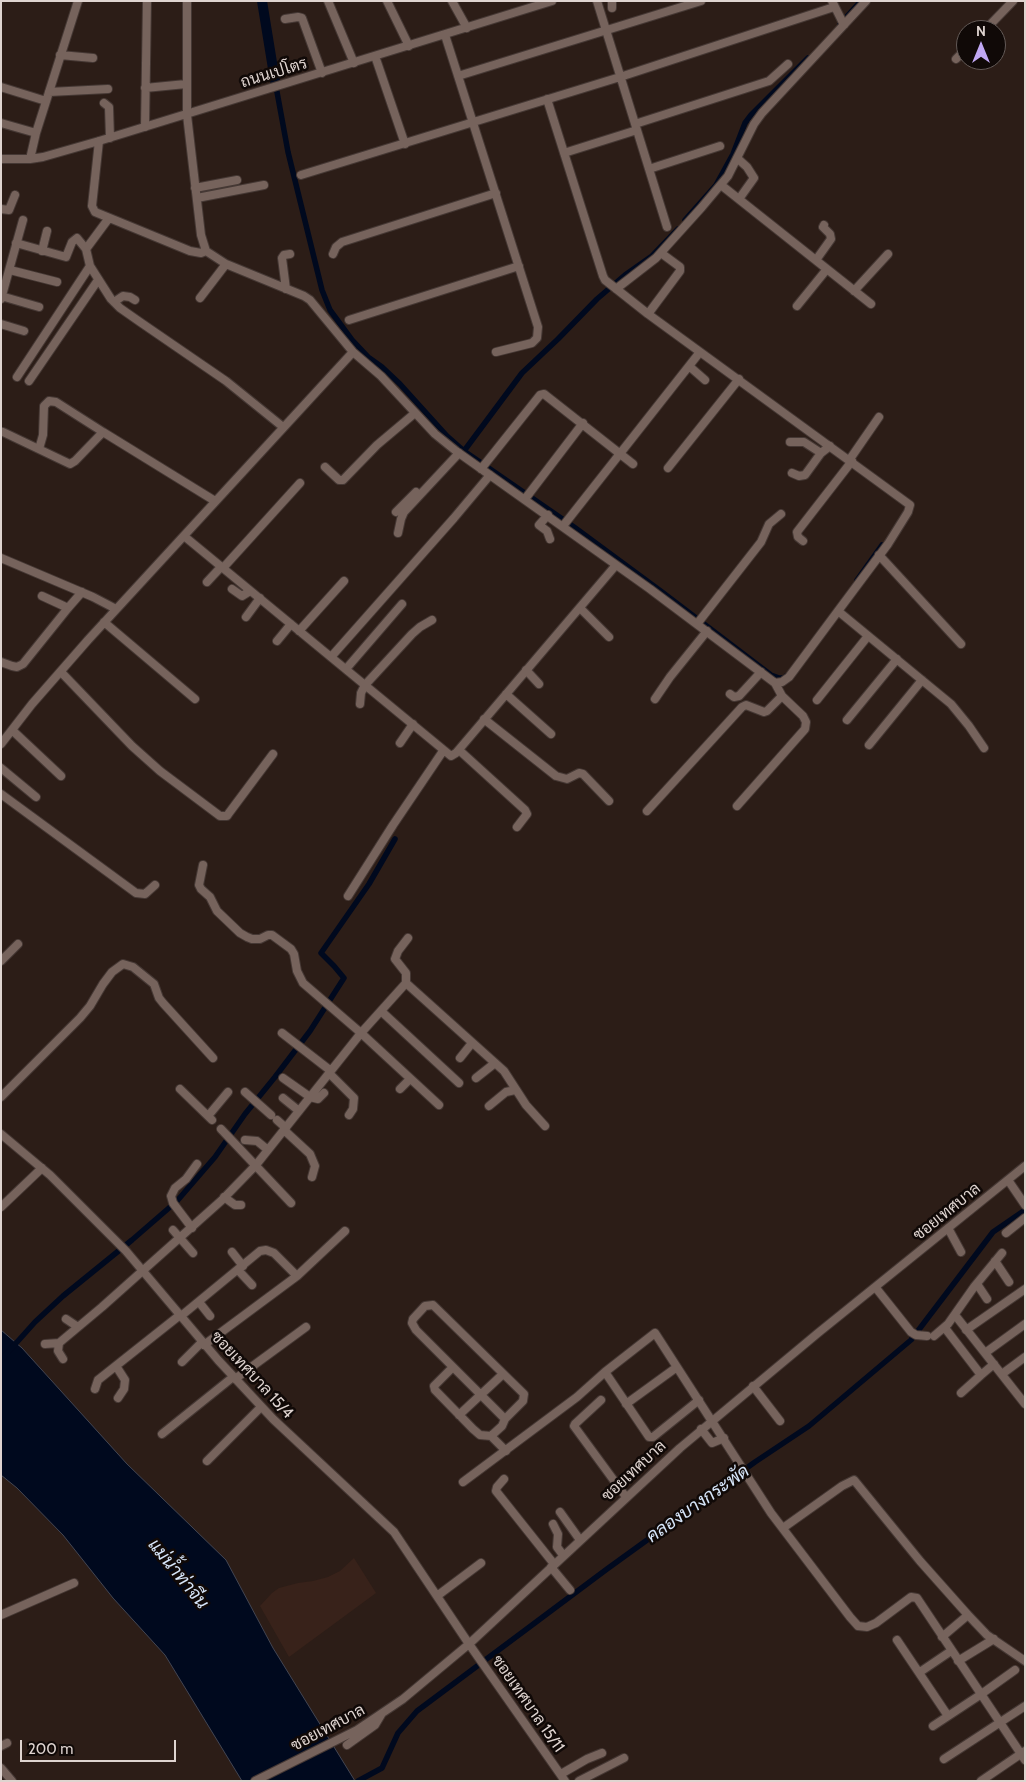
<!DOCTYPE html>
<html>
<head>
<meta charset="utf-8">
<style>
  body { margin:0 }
  #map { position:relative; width:1026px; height:1782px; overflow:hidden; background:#2c1d17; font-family:Cabin,sans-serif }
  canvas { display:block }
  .frame { position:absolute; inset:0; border:2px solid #dfd4d0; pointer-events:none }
  .north { position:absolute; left:956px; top:20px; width:50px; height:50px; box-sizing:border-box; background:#100907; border:1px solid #635a57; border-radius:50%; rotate:0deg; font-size:14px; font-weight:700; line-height:20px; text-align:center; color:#dfd4d0 }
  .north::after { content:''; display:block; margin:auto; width:18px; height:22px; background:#c1a8f3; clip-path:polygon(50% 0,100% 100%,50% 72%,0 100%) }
  .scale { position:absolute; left:20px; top:1740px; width:156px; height:22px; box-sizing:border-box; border:2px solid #dfd4d0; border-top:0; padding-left:6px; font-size:15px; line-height:18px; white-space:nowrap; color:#dfd4d0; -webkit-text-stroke:4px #100907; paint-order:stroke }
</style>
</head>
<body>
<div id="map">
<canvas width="1026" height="1782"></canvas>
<div class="frame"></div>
<div class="north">N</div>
<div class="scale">200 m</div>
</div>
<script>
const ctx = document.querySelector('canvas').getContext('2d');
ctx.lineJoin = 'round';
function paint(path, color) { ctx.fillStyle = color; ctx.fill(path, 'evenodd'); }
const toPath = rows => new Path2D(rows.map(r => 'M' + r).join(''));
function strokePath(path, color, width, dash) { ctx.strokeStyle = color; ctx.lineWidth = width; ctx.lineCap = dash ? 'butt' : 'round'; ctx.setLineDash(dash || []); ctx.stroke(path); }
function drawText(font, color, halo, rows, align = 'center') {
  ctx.font = font + ' Cabin,Sarabun,sans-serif'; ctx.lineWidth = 5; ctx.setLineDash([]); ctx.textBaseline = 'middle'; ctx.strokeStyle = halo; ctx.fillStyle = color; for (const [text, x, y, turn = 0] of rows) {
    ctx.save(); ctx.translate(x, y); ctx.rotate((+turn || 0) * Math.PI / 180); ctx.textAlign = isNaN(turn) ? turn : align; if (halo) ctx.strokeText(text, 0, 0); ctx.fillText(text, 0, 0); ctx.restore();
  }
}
paint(toPath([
  [354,1558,376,1593,289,1657,260,1606,272,1593,279,1588,298,1583,313,1581,328,1577,340,1571]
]), '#38221a');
const water = toPath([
  [1,1330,22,1348,127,1464,226,1560,273,1648,355,1781,242,1781,165,1655,113,1598,63,1535,17,1488,1,1475,1,1330]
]);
paint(water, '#00091e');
strokePath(water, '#434653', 1);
strokePath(toPath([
  [840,24,861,1],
  [275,81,288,152,322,290,330,310,352,340,368,357,382,367,400,384,447,436,464,451,574,527,662,592,771,675,779,678,785,678,786,676],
  [685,220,716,185,733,154,745,123,751,115,808,58],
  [464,451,522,373,558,339,597,299,625,275,652,256,678,229],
  [857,580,882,545],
  [1,1360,35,1322,63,1296,132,1240,177,1201,215,1157,245,1114,275,1077,310,1031,344,978,334,966,321,953,369,884,395,839],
  [358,1781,382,1768,398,1733,417,1711,607,1569,755,1462,809,1426,911,1340,993,1232,1025,1210]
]), '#00091e', 5.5);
strokePath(toPath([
  [262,1,275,81]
]), '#00091e', 10);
const minor = toPath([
  [187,1,187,115,201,235,206,251,226,264,304,296,310,300,353,352,381,376,435,434,456,451,650,589,775,683,782,682,789,677,838,611,888,544,908,512,910,505,648,314,605,280,603,276,547,99],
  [328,1,354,63],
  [387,1,409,46],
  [452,1,467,28],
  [597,1,667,227],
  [612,1,612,8],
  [832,1,844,25],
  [285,19,298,17,302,18,322,73],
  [985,30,1013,1],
  [445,35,538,327,537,338,532,343,496,352],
  [60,55,93,58],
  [375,56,405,144],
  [956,59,966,49],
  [458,76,701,1],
  [1,87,46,101],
  [145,88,186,84],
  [49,92,108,89],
  [104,103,109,107,110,138],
  [1,123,36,133],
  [635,124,769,81,788,64],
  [145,127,147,1],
  [99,141,92,206,95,212,190,251,201,253,206,251],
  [564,153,637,130],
  [737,158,747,167,754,178,739,199],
  [1,159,30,159,43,157,99,141,552,1],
  [30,159,36,133,78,1],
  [649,169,720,146],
  [301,175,620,77,834,7],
  [721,185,871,304],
  [195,188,237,180],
  [197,198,264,185],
  [1,209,9,210,15,195],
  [109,218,86,249,90,266,111,299,120,308,140,322,226,381,283,427],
  [16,243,66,257,72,242,77,238,86,249],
  [42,251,47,231],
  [333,254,336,247,342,242,496,193],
  [816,260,831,239,830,234,823,227,824,225],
  [10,270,57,282],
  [286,289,282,258,284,255,290,254],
  [616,289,656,258,702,207,728,176,754,124,762,113,866,1],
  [854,291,888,254],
  [1,296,39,307],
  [200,298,226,264],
  [1,299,23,220],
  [114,302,123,296,130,297,135,300],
  [797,306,827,269],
  [648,314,680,271,680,267,661,253],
  [349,320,519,266],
  [1,324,24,331],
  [689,366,705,380],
  [17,377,90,266],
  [29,381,98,280],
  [3,432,70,464,75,461,103,432,215,501],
  [790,442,804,442,821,453,830,446],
  [39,449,43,435,44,406,49,401,56,402,103,432],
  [850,459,879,417],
  [325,467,339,480,343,480,377,445,415,413],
  [668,468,739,379],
  [481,469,540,395,544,394,633,464],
  [792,473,799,476,805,475,821,453],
  [525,499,583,423],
  [396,512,416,492],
  [548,515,539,525,547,531,550,539],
  [563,526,700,352],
  [398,533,401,519,404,512,459,453],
  [184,536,451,756,456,753,616,565],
  [803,541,798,537,797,532,852,461],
  [879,555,961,644],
  [1,558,93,597,116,609],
  [223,568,300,483],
  [207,582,221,567],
  [232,589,242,596,250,591],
  [42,596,68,608],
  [580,608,609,637],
  [838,611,951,704,969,726,984,748],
  [246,617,260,598],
  [104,622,195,699],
  [697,624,761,542,769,524,781,514],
  [299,631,344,581],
  [277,641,291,624],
  [331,657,454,518,490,475],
  [1,662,12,666,17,667,23,664,68,608,82,592],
  [346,669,402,604],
  [526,670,539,684],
  [61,672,132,746,160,771,220,816,227,816,229,813,273,754],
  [506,694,551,734],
  [730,694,734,697,739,696,761,672],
  [655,699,670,677,707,631],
  [817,700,868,636],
  [360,704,361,693,365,685,412,634,420,627,432,620],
  [484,719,556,776,567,779,579,773,583,774,609,801],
  [847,720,897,659],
  [12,730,61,776],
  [400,743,413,724],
  [1,744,32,704,88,640,353,352],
  [869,745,922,680],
  [459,750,525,810,527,814,517,827],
  [1,768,36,797],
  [1,794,136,893,145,894,155,885],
  [737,806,805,729,806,722,803,716,782,696,775,683],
  [647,811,742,707,746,705,764,712,767,711,782,696],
  [203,865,199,885,201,889,210,897,217,911,240,933,247,937,252,939,260,939,268,935,272,935,291,949,294,954,297,971,303,983,361,1033,439,1105],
  [348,896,393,825,443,751],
  [1,961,18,944],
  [406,983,504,1071,526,1105,545,1126],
  [381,1011,459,1083],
  [282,1033,331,1071],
  [460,1058,472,1043],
  [329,1073,354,1098,353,1109,349,1115],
  [283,1078,310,1097,318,1099,324,1093],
  [476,1078,495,1063],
  [180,1089,212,1120],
  [400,1089,410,1079],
  [245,1092,271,1115],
  [1,1097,80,1018,90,1006,103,984,112,972,123,964,133,967,154,984,159,998,163,1003,213,1058],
  [283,1098,299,1111],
  [489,1106,506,1092,515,1090],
  [208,1116,228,1092],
  [277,1120,286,1128],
  [221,1129,291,1203],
  [284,1130,310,1154,315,1166,312,1177],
  [1,1134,50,1175,126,1251,218,1360,273,1419,394,1532,469,1644,565,1781],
  [245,1140,257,1141,268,1150],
  [1008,1180,1025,1205],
  [224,1197,235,1205,241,1205],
  [1,1207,42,1168],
  [192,1228,173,1203,171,1196,175,1188,186,1179,197,1164],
  [948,1228,961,1252],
  [173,1230,193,1253],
  [1006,1233,1025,1218],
  [232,1252,243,1266],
  [995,1261,1009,1282],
  [238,1270,252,1285],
  [977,1284,987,1299],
  [876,1288,911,1332,916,1335,927,1336],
  [199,1302,210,1316],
  [955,1315,1025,1404],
  [181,1316,260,1251,266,1250,274,1253,297,1276],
  [66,1319,78,1327],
  [945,1328,981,1375,994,1364],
  [966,1330,1025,1289],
  [934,1336,948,1324,974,1287,1002,1253],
  [59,1343,58,1351,63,1359],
  [45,1344,59,1343,102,1307,222,1200,256,1165,361,1033,406,983,406,973,395,959,398,951,408,938],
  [204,1345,297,1276,345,1231],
  [985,1353,1025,1324],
  [182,1362,202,1342],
  [116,1366,125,1380,124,1389,118,1398],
  [453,1367,434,1386,435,1390,473,1429,480,1435,491,1436,506,1451],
  [605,1372,649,1437,653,1437,699,1400],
  [1002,1374,1025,1357],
  [235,1379,306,1327],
  [753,1386,780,1421],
  [95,1389,98,1380,180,1315],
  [961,1393,981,1375],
  [601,1400,575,1424,574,1426,626,1497],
  [626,1404,677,1367],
  [459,1415,503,1374],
  [701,1429,712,1443,724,1438],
  [162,1434,233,1377],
  [491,1436,502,1426,505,1419,416,1330,412,1323,413,1319,425,1306,433,1305,524,1394,523,1401,505,1419],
  [207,1461,261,1407],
  [504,1479,497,1487,496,1491,554,1564],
  [463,1482,577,1397,605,1372,655,1333,771,1513,850,1617,858,1626,867,1627,876,1623,911,1597,917,1598,1025,1760],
  [560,1512,580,1540],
  [553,1524,558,1534,557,1547,563,1555],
  [783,1528,842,1486,854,1480,920,1561,968,1615,987,1635,1025,1661],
  [551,1567,570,1590],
  [437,1596,481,1563],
  [1,1615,74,1583],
  [942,1637,968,1615],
  [897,1640,948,1716],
  [958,1661,994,1639],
  [920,1672,951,1651],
  [933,1726,980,1695,1015,1670],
  [347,1745,375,1725,381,1715],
  [1,1746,7,1743],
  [944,1759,1025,1706],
  [1,1768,12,1781],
  [561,1774,587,1759,602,1753],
  [255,1781,357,1730,403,1699,469,1644,680,1448,818,1333,1025,1166],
  [579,1781,624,1758],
  [981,1781,1025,1751]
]);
strokePath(minor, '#453834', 10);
strokePath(minor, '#76635c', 8);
drawText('16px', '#dfd4d0', '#100907', [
  ["ถนนเปโตร",274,73,-17],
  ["ซอยเทศบาล",947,1212,-39],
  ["ซอยเทศบาล 15/4",252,1375,47],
  ["ซอยเทศบาล",634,1471,-43],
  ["ซอยเทศบาล 15/11",528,1704,55],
  ["ซอยเทศบาล",328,1728,-28]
]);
drawText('italic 18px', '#d7e6fa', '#100907', [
  ["คลองบางกระพัด",698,1504,-35],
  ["แม่น้ำท่าจีน",178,1574,51]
]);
</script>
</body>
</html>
